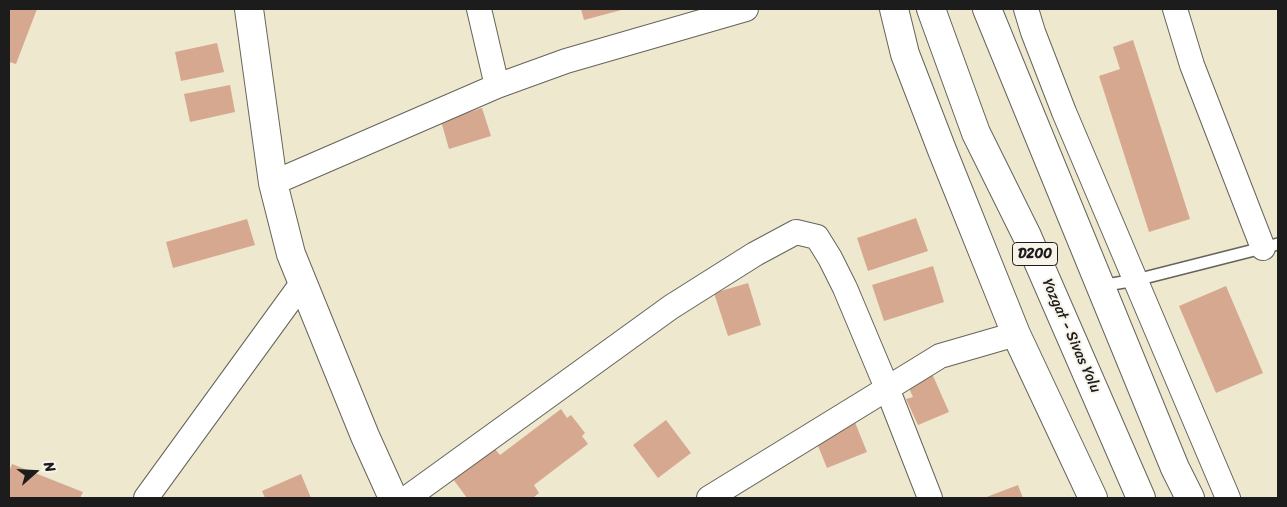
<!DOCTYPE html>
<html>
<head>
<meta charset="utf-8">
<style>
  body { margin:0 }
  #map { position:relative; width:1287px; height:507px; overflow:hidden; background:#ede8ce; font-family:Sriracha,sans-serif }
  canvas { display:block }
  .frame { position:absolute; inset:0; border:10px solid #1c1c1c; pointer-events:none }
  .north { position:absolute; left:10px; top:447px; width:50px; height:50px; -webkit-text-stroke:4px #f7f3e8; paint-order:stroke; rotate:71deg; font-size:14px; font-weight:700; line-height:20px; text-align:center; color:#1c1c1c }
  .north::after { content:''; display:block; margin:auto; width:18px; height:22px; background:#1c1c1c; clip-path:polygon(50% 0,100% 100%,50% 72%,0 100%) }
</style>
</head>
<body>
<div id="map">
<canvas width="1287" height="507"></canvas>
<div class="frame"></div>
<div class="north">N</div>
</div>
<script>
const ctx = document.querySelector('canvas').getContext('2d');
ctx.lineJoin = 'round';
function paint(path, color) { ctx.fillStyle = color; ctx.fill(path, 'evenodd'); }
const toPath = rows => new Path2D(rows.map(r => 'M' + r).join(''));
function strokePath(path, color, width, dash) { ctx.strokeStyle = color; ctx.lineWidth = width; ctx.lineCap = dash ? 'butt' : 'round'; ctx.setLineDash(dash || []); ctx.stroke(path); }
function drawText(font, color, halo, rows, align = 'center') {
  ctx.font = font + ' Sriracha,sans-serif'; ctx.lineWidth = 4; ctx.setLineDash([]); ctx.textBaseline = 'middle'; ctx.strokeStyle = halo; ctx.fillStyle = color; for (const [text, x, y, turn = 0] of rows) {
    ctx.save(); ctx.translate(x, y); ctx.rotate((+turn || 0) * Math.PI / 180); ctx.textAlign = isNaN(turn) ? turn : align; if (halo) ctx.strokeText(text, 0, 0); ctx.fillText(text, 0, 0); ctx.restore();
  }
}
paint(toPath([
  [9,9,37,9,16,64,9,62],
  [581,9,625,9,584,20],
  [1133,40,1190,219,1149,232,1099,76,1120,69,1113,47],
  [217,43,224,72,181,81,175,52],
  [230,85,235,112,190,122,184,94],
  [482,108,491,136,449,149,441,121],
  [916,218,928,251,868,271,857,238],
  [247,219,255,245,173,268,166,242],
  [933,266,944,302,884,321,872,285],
  [748,283,761,325,728,336,714,293],
  [1226,286,1263,373,1216,393,1179,306],
  [930,369,949,412,918,425,906,399,913,397,905,380],
  [561,409,567,418,571,415,585,433,582,436,588,444,534,485,539,493,533,498,467,498,450,475,491,444,500,455],
  [666,420,691,453,658,478,633,445],
  [854,420,867,452,827,468,814,436],
  [12,464,83,492,80,498,9,498,9,472],
  [301,474,311,498,265,498,262,491],
  [1018,485,1023,498,984,498]
]), '#d7a890');
const lane = toPath([
  [1100,286,1136,280,1278,244]
]);
const street = toPath([
  [479,9,497,86],
  [1026,9,1033,32,1064,112,1228,498],
  [1175,9,1192,65,1263,248],
  [273,183,497,86,566,61,746,9],
  [146,498,303,282],
  [407,498,671,307,755,254,796,232,817,237,830,258,845,288,887,388,930,498],
  [709,498,940,356,1016,334]
]);
const secondary = toPath([
  [249,9,273,183,291,254,365,436,393,498],
  [894,9,905,54,942,150,1016,334,1093,498]
]);
const highway = toPath([
  [931,9,976,133,1027,236,1141,498],
  [987,9,1175,468,1190,498]
]);
strokePath(lane, '#65635a', 14);
strokePath(street, '#65635a', 26);
strokePath(secondary, '#65635a', 30);
strokePath(highway, '#65635a', 30);
strokePath(lane, '#fff', 11);
strokePath(street, '#fff', 24);
strokePath(secondary, '#fff', 28);
strokePath(highway, '#fff', 28);
for (const [x, y, w] of [
  [1035,254,45]
]) { const box = new Path2D(); box.roundRect(x - w / 2, y - 11.5, w, 23, 4); ctx.fillStyle = '#f7f3e8'; ctx.fill(box); strokePath(box, '#1c1c1c', 1); }
drawText('bold 14px', '#1c1c1c', null, [
  ["D200",1035,254]
]);
drawText('15px', '#1c1c1c', '#f7f3e8', [
  ["Yozgat - Sivas Yolu",1071,336,66]
]);
</script>
</body>
</html>
